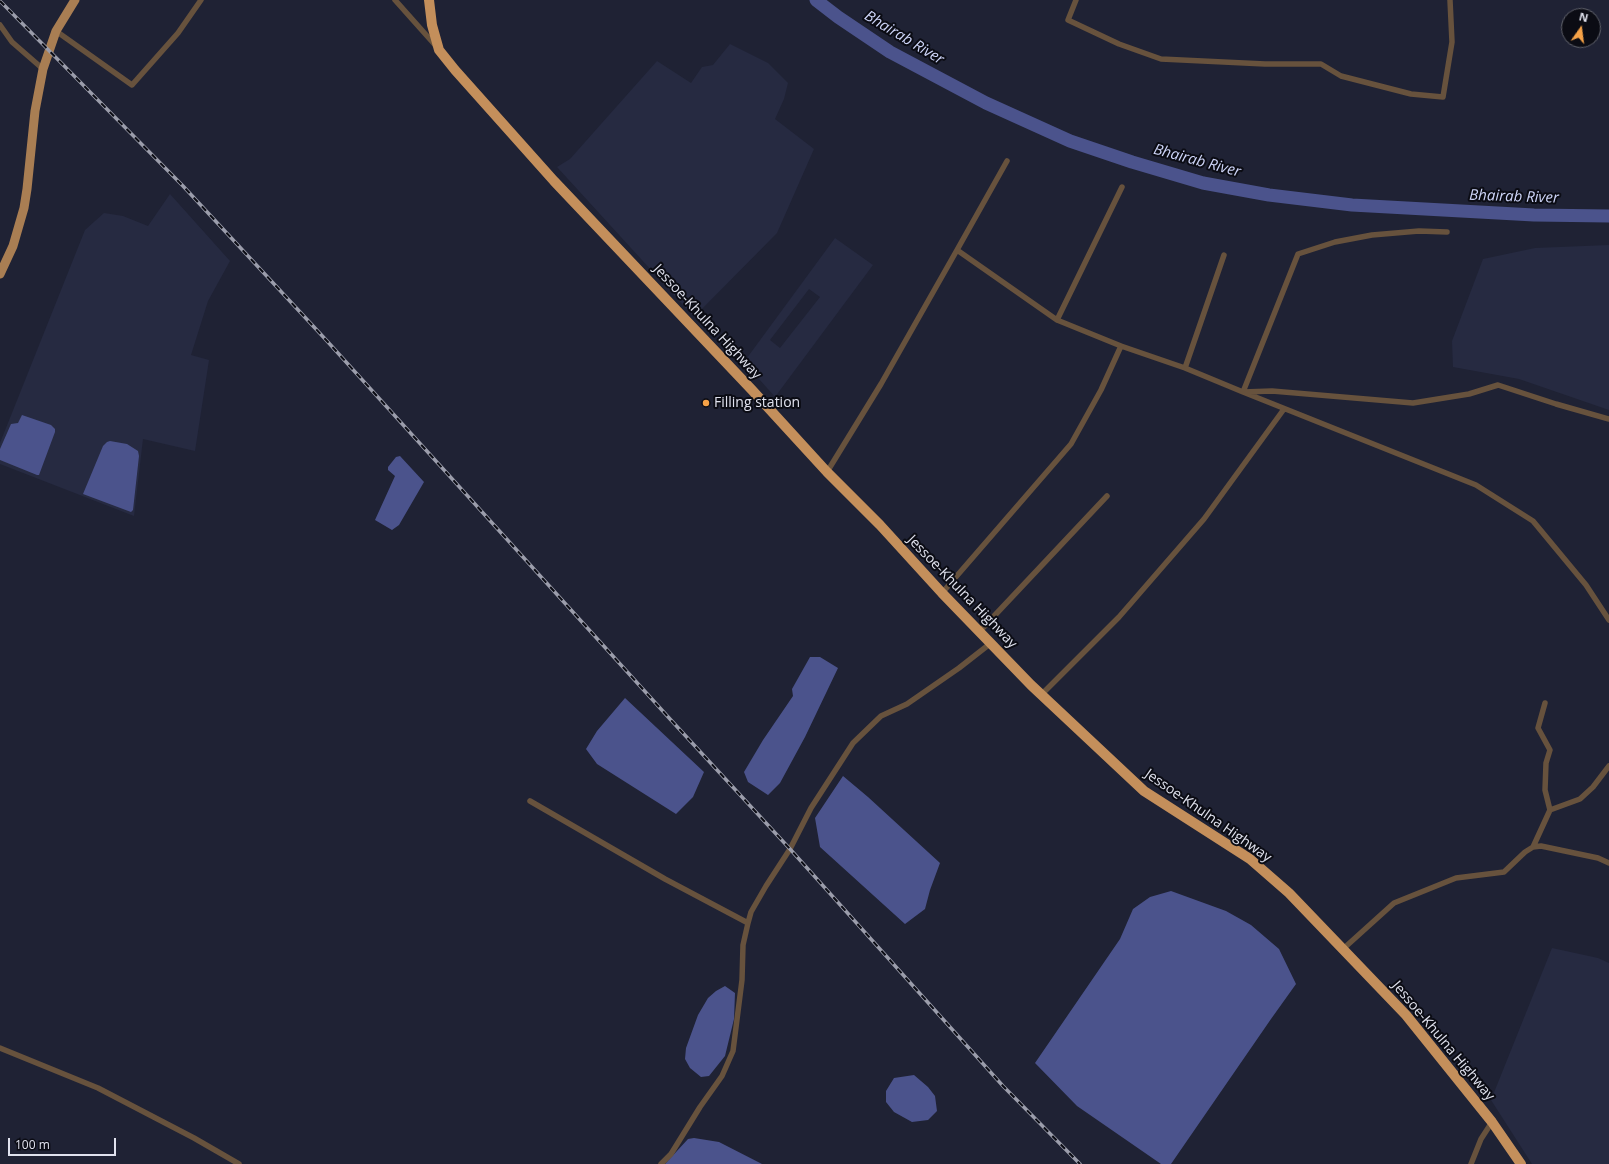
<!DOCTYPE html>
<html>
<head>
<meta charset="utf-8">
<style>
  body { margin:0 }
  #map { position:relative; width:1609px; height:1164px; overflow:hidden; background:#1f2234; font-family:"Open Sans",sans-serif }
  canvas { display:block }
  .north { position:absolute; left:1561px; top:8px; width:40px; height:40px; box-sizing:border-box; background:#0b0c14; border:1px solid #60626b; border-radius:50%; rotate:14deg; font-size:11px; font-weight:700; line-height:16px; text-align:center; color:#e0e2ee }
  .north::after { content:''; display:block; margin:auto; width:14px; height:18px; background:#f6a247; clip-path:polygon(50% 0,100% 100%,50% 72%,0 100%) }
  .scale { position:absolute; left:8px; top:1138px; width:108px; height:18px; box-sizing:border-box; border:2px solid #e0e2ee; border-top:0; padding-left:5px; font-size:12px; line-height:14px; white-space:nowrap; color:#e0e2ee; -webkit-text-stroke:3px #0b0c14; paint-order:stroke }
</style>
</head>
<body>
<div id="map">
<canvas width="1609" height="1164"></canvas>
<div class="north">N</div>
<div class="scale">100 m</div>
</div>
<script>
const ctx = document.querySelector('canvas').getContext('2d');
ctx.lineJoin = 'round';
function paint(path, color) { ctx.fillStyle = color; ctx.fill(path, 'evenodd'); }
const toPath = rows => new Path2D(rows.map(r => 'M' + r).join(''));
function strokePath(path, color, width, dash) { ctx.strokeStyle = color; ctx.lineWidth = width; ctx.lineCap = dash ? 'butt' : 'round'; ctx.setLineDash(dash || []); ctx.stroke(path); }
function drawText(font, color, halo, rows, align = 'center') {
  ctx.font = font + ' "Open Sans",sans-serif'; ctx.lineWidth = 4; ctx.setLineDash([]); ctx.textBaseline = 'middle'; ctx.strokeStyle = halo; ctx.fillStyle = color; for (const [text, x, y, turn = 0] of rows) {
    ctx.save(); ctx.translate(x, y); ctx.rotate((+turn || 0) * Math.PI / 180); ctx.textAlign = isNaN(turn) ? turn : align; if (halo) ctx.strokeText(text, 0, 0); ctx.fillText(text, 0, 0); ctx.restore();
  }
}
paint(toPath([
  [730,44,768,63,788,83,784,99,775,119,814,149,777,233,694,317,557,167,570,159,657,61,691,83,702,67,713,65],
  [170,194,230,261,208,301,191,355,209,360,195,451,143,439,134,516,0,464,0,443,85,230,104,213,123,216,148,226],
  [835,238,873,265,775,397,744,362],
  [809,289,820,297,780,348,770,340],
  [1609,245,1609,410,1519,379,1453,367,1452,341,1483,259,1535,248],
  [1552,948,1598,958,1609,963,1609,1164,1532,1164,1491,1100]
]), '#262a41');
paint(toPath([
  [22,415,51,425,55,429,55,432,39,475,37,475,0,460,0,449,11,424,18,423],
  [110,441,127,444,138,451,139,456,133,510,131,512,83,494,103,446,107,442],
  [400,456,424,482,399,525,392,530,375,520,395,476,388,470,388,467,396,457],
  [810,657,820,657,838,668,805,737,780,783,768,795,748,782,744,772,763,740,793,696,792,689],
  [625,698,704,772,693,797,676,814,597,764,586,749,597,731],
  [843,776,868,797,940,863,930,890,925,909,905,924,820,847,815,818],
  [1171,891,1226,911,1251,925,1279,949,1296,984,1271,1019,1171,1164,1161,1164,1077,1106,1035,1063,1120,939,1133,909,1150,897],
  [725,986,735,993,734,1019,725,1056,709,1076,701,1077,690,1068,685,1059,686,1048,698,1015,708,998,716,991],
  [914,1075,928,1087,935,1096,937,1111,928,1120,912,1122,894,1112,886,1102,886,1091,894,1078],
  [694,1138,719,1142,762,1164,665,1164,688,1139]
]), '#4b538c');
strokePath(toPath([
  [816,0,838,17,890,52,986,103,1070,141,1132,162,1203,183,1269,195,1352,205,1534,215,1609,216]
]), '#4b538c', 13);
strokePath(toPath([
  [395,0,436,46],
  [1076,0,1068,20,1119,44,1161,59,1265,64,1321,64,1341,76,1411,94,1443,97,1452,42,1450,0],
  [0,25,12,42,43,69],
  [56,31,132,85,178,33,201,0],
  [957,250,1007,161],
  [1121,346,1185,368,1224,255],
  [1185,368,1243,392,1298,254,1335,242,1372,235,1419,231,1447,232],
  [1609,419,1556,404,1498,385,1469,394,1413,403,1272,391,1243,392,1476,485,1533,521,1586,585,1609,620],
  [827,472,881,384,957,250,1057,320],
  [942,593,1071,444,1101,390,1121,346,1057,320,1122,187],
  [980,631,1107,496],
  [1041,695,1119,617,1204,519,1284,409],
  [530,801,665,879,748,923],
  [1550,810,1580,799,1593,787,1609,766],
  [1533,847,1550,810,1545,790,1546,763,1550,750,1538,728,1545,703],
  [1343,949,1394,903,1456,878,1504,872,1525,852,1533,847,1541,846,1598,858,1609,863],
  [0,1048,98,1088,194,1138,239,1164],
  [661,1164,671,1154,700,1107,722,1076,733,1051,742,980,743,945,748,923,751,912,766,886,790,849,811,808,853,743,881,716,907,704,959,668,991,643],
  [1471,1164,1481,1139,1492,1122]
]), '#67523d', 5.5);
strokePath(toPath([
  [0,274,13,246,24,208,27,189,35,111,43,69,56,31,75,0]
]), '#a97e53', 9);
strokePath(toPath([
  [429,0,432,25,439,50,455,70,554,181,752,390,827,472,880,525,942,593,1031,685,1144,791,1250,859,1289,893,1406,1015,1492,1122,1521,1164]
]), '#c48f5b', 10);
const rail = toPath([
  [0,1,183,186,327,341,670,719,790,849,1003,1086,1080,1164]
]);
strokePath(rail, '#9b9dab', 3.5);
strokePath(rail, '#0b0c14', 2, [6]);
for (const [x, y, r, color] of [
  [706,403,4,"#f6a247"]
]) { const dot = new Path2D(); dot.arc(x, y, r, 0, 2 * Math.PI); ctx.fillStyle = color; ctx.fill(dot); strokePath(dot, '#0b0c14', 1.5); }
drawText('14px', '#e0e2ee', '#0b0c14', [
  ["Jessoe-Khulna Highway",707,322,47],
  ["Jessoe-Khulna Highway",962,592,46],
  ["Jessoe-Khulna Highway",1208,816,35],
  ["Jessoe-Khulna Highway",1443,1041,50]
]);
drawText('14px', '#e0e2ee', '#0b0c14', [
  ["Filling station",714,403]
], 'left');
drawText('italic 15px', '#ced5f8', '#0b0c14', [
  ["Bhairab River",904,38,31],
  ["Bhairab River",1197,161,15],
  ["Bhairab River",1514,197,2]
]);
</script>
</body>
</html>
